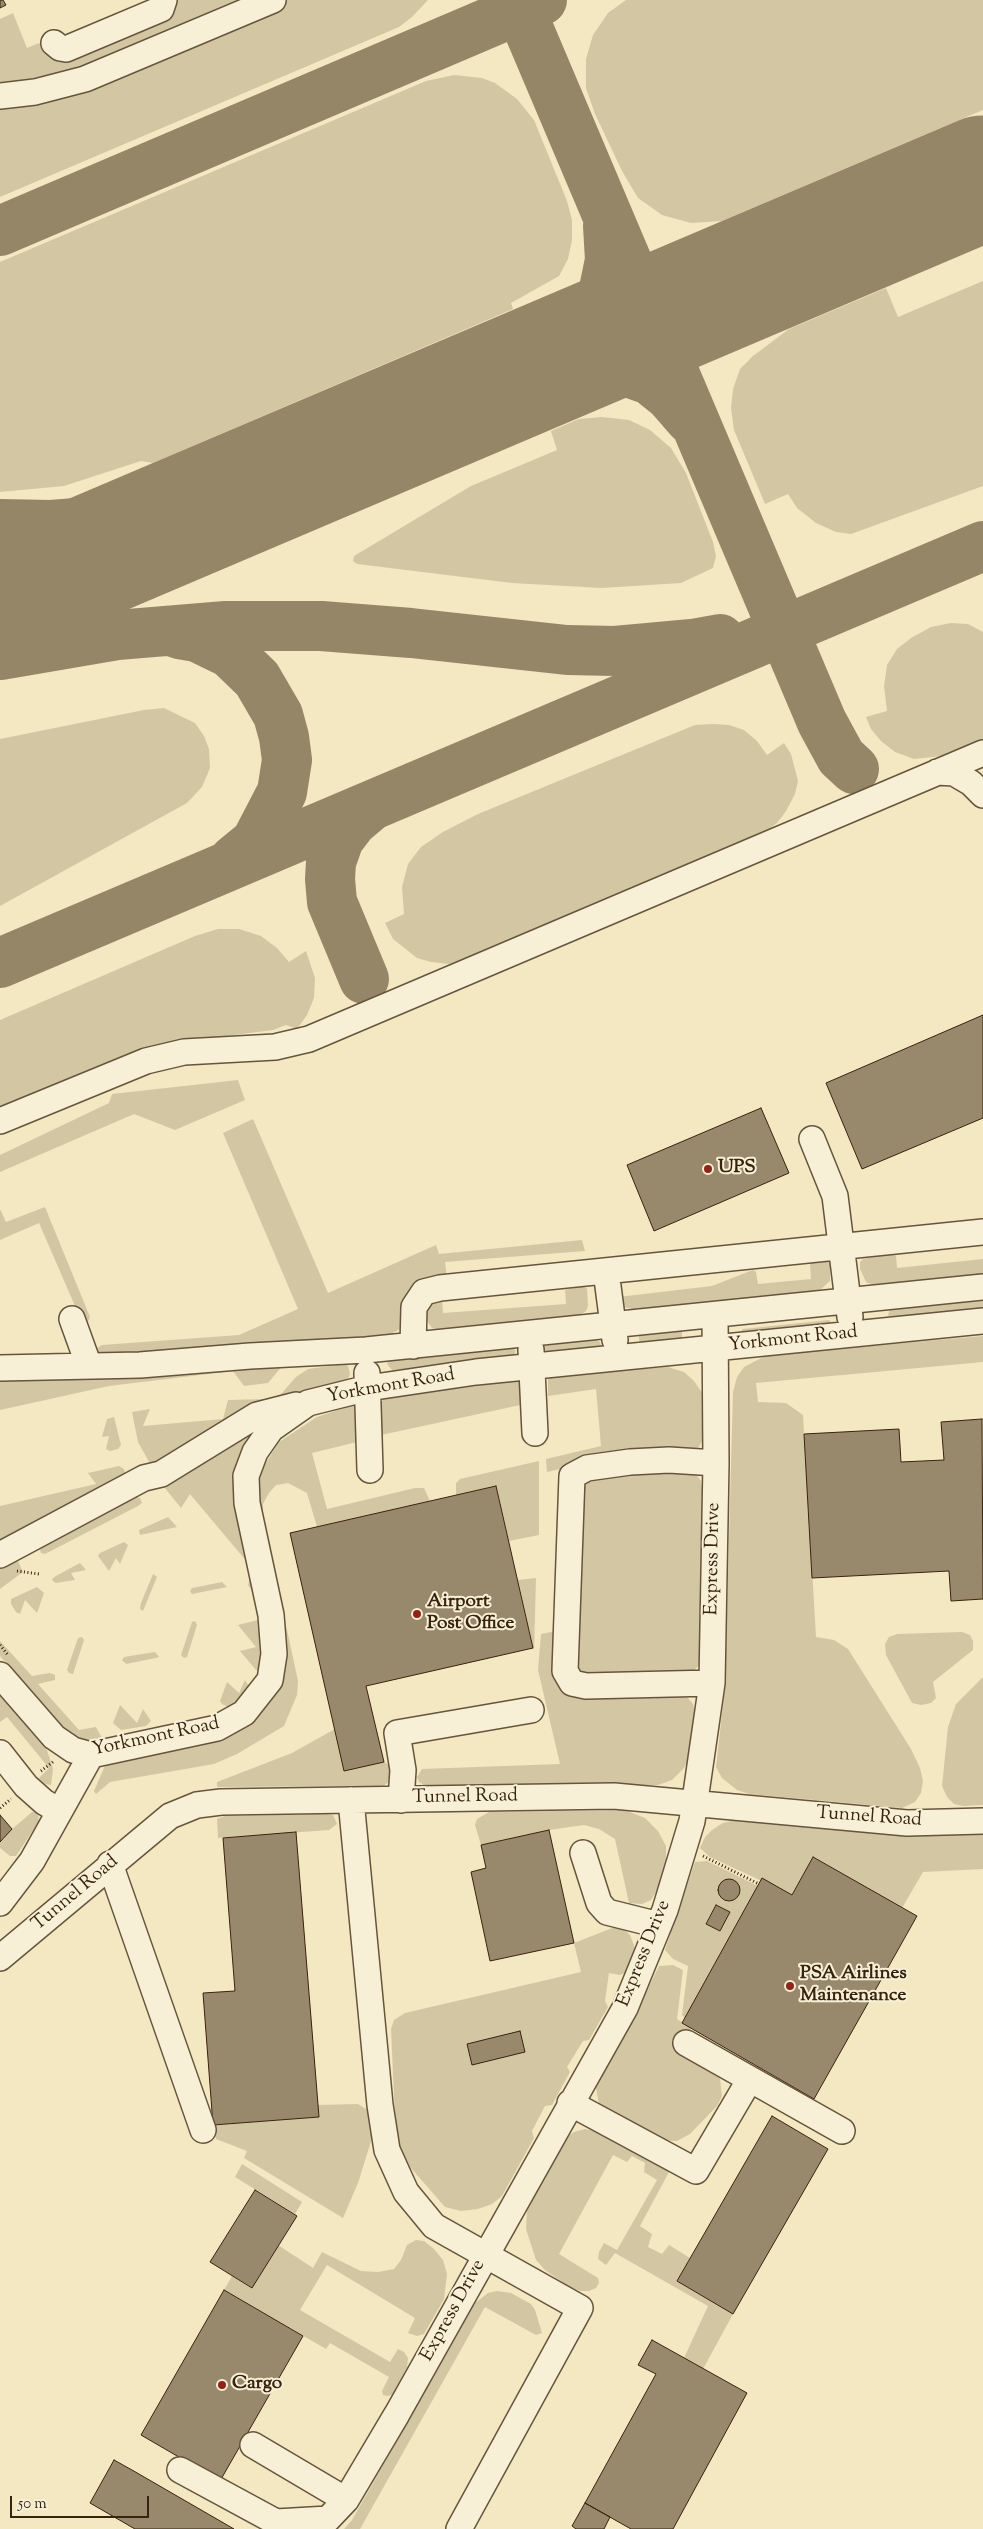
<!DOCTYPE html>
<html>
<head>
<meta charset="utf-8">
<style>
  body { margin:0 }
  #map { position:relative; width:983px; height:2529px; overflow:hidden; background:#f3e8c1; font-family:"Sorts Mill Goudy",serif }
  canvas { display:block }
  .scale { position:absolute; left:10px; top:2496px; width:139px; height:22px; box-sizing:border-box; border:2px solid #37230f; border-top:0; padding-left:6px; font-size:15px; line-height:18px; white-space:nowrap; color:#37230f; -webkit-text-stroke:4px #f7f0d7; paint-order:stroke }
</style>
</head>
<body>
<div id="map">
<canvas width="983" height="2529"></canvas>
<div class="scale">50 m</div>
</div>
<script>
const ctx = document.querySelector('canvas').getContext('2d');
ctx.lineJoin = 'round';
function paint(path, color) { ctx.fillStyle = color; ctx.fill(path, 'evenodd'); }
const toPath = rows => new Path2D(rows.map(r => 'M' + r).join(''));
function strokePath(path, color, width, dash) { ctx.strokeStyle = color; ctx.lineWidth = width; ctx.lineCap = dash ? 'butt' : 'round'; ctx.setLineDash(dash || []); ctx.stroke(path); }
function drawText(font, color, halo, rows, align = 'center') {
  ctx.font = font + ' "Sorts Mill Goudy",serif'; ctx.lineWidth = 4; ctx.setLineDash([]); ctx.textBaseline = 'middle'; ctx.strokeStyle = halo; ctx.fillStyle = color; for (const [text, x, y, turn = 0] of rows) {
    ctx.save(); ctx.translate(x, y); ctx.rotate((+turn || 0) * Math.PI / 180); ctx.textAlign = isNaN(turn) ? turn : align; if (halo) ctx.strokeText(text, 0, 0); ctx.fillText(text, 0, 0); ctx.restore();
  }
}
paint(toPath([
  [177,0,260,0,112,63,0,90,0,19,13,13,27,48,39,43,50,56,63,61,172,14],
  [286,0,428,0,412,17,399,27,0,197,0,103,132,66],
  [626,0,983,0,983,110,722,221,691,223,662,215,638,198,622,171,595,114,586,88,586,59,593,35,608,13],
  [454,75,482,78,495,83,517,99,534,120,567,201,572,220,572,240,568,259,559,276,511,303,513,309,153,463,141,461,64,486,0,492,0,262,426,81],
  [983,281,983,486,851,534,836,532,816,523,797,508,788,494,765,504,734,430,731,408,733,389,740,369,753,356,789,329,886,288,898,317],
  [602,417,629,420,650,430,671,448,686,473,713,542,716,556,713,568,681,583,602,588,512,583,357,564,353,561,354,556,471,486,557,450,551,431,579,419],
  [951,623,968,624,983,632,983,739,943,756,914,759,895,752,881,741,871,729,866,717,887,711,884,686,887,665,897,649,911,638,931,627],
  [164,708,195,723,204,736,209,749,210,768,202,787,187,803,0,906,0,739,144,710],
  [714,724,729,725,744,730,757,741,767,755,784,743,791,754,798,781,795,794,786,811,777,823,765,832,466,960,449,964,431,962,417,958,393,939,385,923,404,914,402,887,408,864,421,847,443,832,478,814,695,725],
  [218,929,239,929,261,936,277,948,289,962,306,951,315,978,314,998,307,1015,297,1029,286,1025,273,1030,195,1040,0,1111,0,1020,195,936],
  [238,1080,245,1100,175,1130,134,1114,0,1172,0,1155,109,1103,112,1094],
  [253,1119,328,1293,436,1245,439,1254,582,1240,585,1251,445,1262,447,1278,400,1329,387,1336,100,1358,94,1350,102,1345,239,1335,298,1309,223,1133],
  [45,1207,90,1317,85,1329,39,1223,0,1240,0,1209,6,1222],
  [893,1253,896,1256,897,1268,983,1259,983,1274,874,1285,866,1282,860,1269,860,1262,863,1259],
  [830,1260,830,1281,819,1291,638,1310,623,1307,618,1297,712,1286,753,1270,756,1272,758,1284,811,1279,810,1263],
  [584,1286,587,1289,588,1306,586,1311,580,1315,440,1330,432,1328,425,1318,427,1305,442,1298,443,1313,566,1304,565,1290],
  [983,1296,983,1311,892,1319,888,1315,891,1306],
  [829,1320,832,1323,828,1327,744,1335,740,1332,743,1329],
  [676,1328,682,1330,682,1340,641,1344,639,1340,639,1334],
  [983,1336,983,1362,756,1383,758,1402,786,1403,803,1415,816,1637,834,1640,848,1649,911,1749,920,1768,923,1781,921,1793,915,1802,902,1808,749,1794,737,1790,722,1778,716,1767,725,1688,733,1392,737,1377,744,1367,767,1355],
  [595,1339,600,1342,601,1347,598,1350,544,1356,540,1344],
  [510,1345,516,1351,512,1359,393,1371,387,1364,389,1358],
  [345,1364,348,1366,350,1374,348,1379,288,1398,153,1469,138,1442,132,1412,150,1409,143,1426,223,1419,228,1400,269,1399,281,1394,296,1377,308,1369],
  [283,1365,268,1383,244,1386,233,1371,109,1386,0,1410,0,1377],
  [668,1367,684,1372,694,1381,703,1394,705,1409,704,1438,698,1448,690,1453,613,1457,547,1472,546,1459,601,1446,596,1389,548,1396,548,1377],
  [513,1381,520,1382,524,1387,525,1404,381,1435,380,1403,385,1398],
  [356,1404,357,1442,312,1453,327,1509,415,1488,424,1488,430,1501,317,1527,307,1493,288,1483,276,1485,269,1493,263,1504,263,1518,298,1681,297,1695,284,1726,237,1754,214,1764,110,1782,96,1794,94,1791,107,1761,267,1703,253,1499,257,1477,279,1442,317,1417],
  [114,1417,121,1445,118,1449,110,1451,106,1449,109,1436,102,1437,107,1419],
  [262,1422,248,1448,258,1598,248,1585,253,1569,190,1494,181,1508,164,1487,166,1482],
  [539,1461,539,1535,509,1541,496,1486,456,1495,456,1483,460,1479],
  [119,1466,124,1469,125,1473,121,1477,0,1540,0,1506,96,1484,88,1473],
  [646,1468,694,1472,701,1481,703,1493,700,1664,690,1675,576,1673,579,1482],
  [137,1497,140,1498,142,1503,138,1506,45,1554,41,1553,40,1550,43,1545],
  [168,1517,177,1527,140,1535,139,1530],
  [124,1542,128,1545,120,1564,116,1558,109,1571,98,1556,100,1553],
  [13,1561,18,1561,23,1572,0,1589,0,1568],
  [80,1563,86,1570,71,1573,75,1580,56,1583,53,1581,52,1579,56,1576],
  [153,1574,157,1577,143,1611,140,1609,141,1603],
  [536,1578,534,1651,518,1580],
  [222,1582,227,1587,192,1594,190,1591,192,1588],
  [37,1587,44,1593,37,1613,25,1600,20,1614,16,1612,11,1604,11,1599],
  [258,1620,265,1630,260,1669,256,1670,240,1651,256,1647,238,1625],
  [195,1621,197,1625,187,1657,184,1658,181,1655,192,1622],
  [556,1631,555,1670,674,1692,686,1696,693,1704,696,1718,691,1754,684,1768,672,1780,658,1785,424,1785,419,1782,417,1777,422,1769,560,1764,538,1670,541,1634],
  [962,1632,970,1635,973,1641,973,1650,933,1682,936,1698,931,1703,921,1705,912,1703,886,1655,885,1644,889,1637,897,1634],
  [82,1637,84,1640,73,1674,69,1673,67,1670,78,1638],
  [0,1641,32,1676,50,1673,55,1675,55,1680,38,1684,79,1730,96,1727,102,1738,80,1741,71,1737,0,1656],
  [155,1652,159,1657,156,1658,126,1664,122,1660,124,1657],
  [983,1677,983,1805,963,1806,954,1804,947,1797,942,1786,948,1727,956,1704],
  [245,1680,250,1688,235,1705,230,1708,222,1704,220,1701,227,1682,239,1693],
  [0,1693,46,1747,53,1769,51,1785,45,1784,39,1778,49,1768,7,1717,0,1722],
  [120,1705,137,1723,143,1709,151,1721,146,1726,121,1730,113,1723],
  [335,1729,389,1765,392,1775,389,1782,383,1786,375,1786,217,1787,217,1782,292,1753],
  [625,1810,645,1818,658,1831,666,1846,666,1863,657,1890,651,1900,642,1904,629,1903,615,1839,599,1829,584,1825,549,1830,481,1845,475,1825,477,1819,489,1812],
  [32,1812,38,1813,39,1821,16,1856,10,1856,0,1848,0,1842,5,1838,4,1836],
  [328,1814,333,1815,337,1824,329,1830,218,1838,217,1819,225,1816],
  [735,1820,908,1836,983,1834,983,1869,923,1872,902,1908,813,1857,792,1895,710,1857,700,1848,705,1837,712,1830,723,1823],
  [707,1861,758,1886,685,2018,682,2015,688,1966,673,1959,665,1950,695,1862],
  [727,1880,736,1883,740,1889,738,1896,732,1901,722,1899,718,1893,719,1886],
  [716,1905,730,1912,720,1931,706,1923],
  [620,1925,630,1935,636,1951,627,1972,620,1975,609,1973,605,2001,608,2007,589,2040,583,2041,567,2067,570,2072,552,2105,545,2106,532,2131,534,2138,502,2196,492,2204,478,2209,461,2211,445,2207,410,2167,396,2139,391,2029,394,2020,405,2013,581,1972,574,1943],
  [673,1965,683,1970,677,2019,691,2028,678,2050,717,2073,720,2079,722,2096,717,2106,690,2134,677,2141,660,2140,608,2111,599,2104,596,2088,600,2077,638,2009,659,1966],
  [358,2104,369,2111,373,2120,372,2138,358,2183,343,2218,244,2158,247,2151,216,2139,213,2125,318,2117,318,2105],
  [585,2129,596,2131,670,2170,640,2226,652,2234,648,2247,662,2254,669,2245,690,2258,677,2281,733,2314,703,2369,684,2358,708,2306,615,2253,606,2265,598,2259,599,2252,604,2243,617,2250,657,2180,644,2172,645,2163,632,2156,627,2162,613,2155,559,2254,598,2278,599,2283,596,2288,589,2291,580,2291,568,2286,545,2270,536,2260,526,2229,527,2210,566,2138,574,2132],
  [242,2164,302,2202,295,2214,235,2177],
  [416,2240,424,2241,434,2249,443,2260,447,2274,444,2299,424,2334,417,2336,408,2333,415,2318,327,2265,300,2310,390,2362,398,2349,404,2352,408,2358,407,2367,392,2395,387,2396,383,2395,382,2391,389,2377,330,2343,326,2349,224,2290,232,2276,251,2288,278,2245,313,2268,322,2252,361,2271,378,2272,394,2269,401,2260,407,2245],
  [497,2291,511,2293,531,2304,535,2310,542,2333,536,2335,485,2307,360,2529,344,2529,352,2520,475,2303,488,2293]
]), '#d3c7a3');
strokePath(toPath([
  [520,9,822,722,841,757,854,769],
  [909,210,983,193],
  [0,231,542,0],
  [529,370,568,344,588,321,603,294,610,260,608,226],
  [527,371,572,362,604,364,650,380,670,396,690,419],
  [0,524,51,525,113,520,255,487],
  [179,634,197,637,230,653,257,679,278,715,284,737,287,760,282,792,256,842,234,860],
  [0,655,117,635,226,626,321,626,411,633,567,650,615,651,692,644,720,639],
  [0,963,983,546],
  [364,979,332,902,330,879,331,862,339,839,352,822,371,806]
]), '#958668', 50);
strokePath(toPath([
  [0,596,983,178]
]), '#958668', 125);
const building = toPath([
  [0,0,3,0,6,5,0,8,0,0],
  [983,1015,983,1118,862,1169,826,1083,983,1015],
  [761,1108,789,1173,654,1231,627,1165,761,1108],
  [982,1419,983,1599,951,1601,949,1571,812,1578,804,1434,899,1429,901,1462,944,1460,941,1422,982,1419],
  [496,1486,533,1648,366,1686,384,1762,344,1771,290,1533,496,1486],
  [0,1815,12,1829,0,1842,0,1815],
  [549,1830,574,1943,490,1961,471,1872,486,1868,481,1845,549,1830],
  [296,1832,319,2117,213,2125,203,1993,235,1991,223,1838,296,1832],
  [813,1857,917,1916,814,2099,682,2023,762,1878,792,1895,813,1857],
  '718 1890a11 11 0 1 1 22 0a11 11 0 1 1-22 0Z',
  [716,1905,730,1912,720,1931,706,1924,716,1905],
  [520,2031,525,2052,472,2065,467,2044,520,2031],
  [772,2116,828,2149,733,2314,677,2281,772,2116],
  [255,2190,297,2216,252,2288,210,2262,255,2190],
  [224,2290,303,2336,220,2481,141,2435,224,2290],
  [652,2340,747,2393,673,2529,631,2529,585,2503,656,2374,638,2365,652,2340],
  [114,2460,132,2470,234,2529,135,2529,90,2503,114,2460],
  [585,2503,610,2517,604,2529,576,2529,572,2526,585,2503]
]);
paint(building, '#99896c');
strokePath(building, '#37230f', 1);
const minor = toPath([
  [54,43,60,48,66,49,161,9,164,0],
  [0,96,35,92,85,79,273,0],
  [937,772,954,773,971,783,983,795],
  [0,1121,146,1061,184,1052,275,1047,309,1039,983,753],
  [812,1139,835,1196,850,1317],
  [606,1271,615,1340],
  [72,1319,89,1366],
  [413,1346,414,1307,424,1292,440,1288,983,1232],
  [531,1350,535,1433],
  [0,1368,140,1365,250,1356,366,1350,983,1287],
  [367,1373,370,1470],
  [0,1555,144,1478,161,1474,257,1415,296,1405],
  [0,1675,54,1737,73,1750,91,1755,217,1728,244,1713,270,1680,274,1654,271,1615,247,1503,246,1476,255,1452,271,1429,308,1403,368,1388,476,1372,983,1321],
  [712,1683,586,1686,572,1683,565,1671,572,1476,587,1468,630,1462,669,1460,716,1463],
  [0,1753,26,1786,44,1802,59,1811],
  [351,1800,380,2105,387,2150,406,2192,434,2226,580,2308,459,2529],
  [401,1800,403,1770,397,1733,531,1710],
  [583,1853,599,1903,607,1912,659,1925],
  [110,1864,203,2130],
  [0,1903,32,1861,91,1755],
  [0,1958,170,1816,197,1805,221,1802,614,1796,907,1823,983,1821],
  [686,2043,842,2131],
  [570,2103,696,2171,750,2079],
  [253,2445,346,2500],
  [180,2470,276,2522,328,2519,346,2500,397,2414,625,2008,665,1910,692,1821,712,1683,716,1463,715,1315]
]);
strokePath(minor, '#66543c', 28);
strokePath(toPath([
  [17,1571,39,1574],
  [0,1645,8,1655],
  [41,1771,54,1761],
  [0,1808,11,1799],
  [703,1856,759,1884]
]), '#37230f', 3, [1, 2.5]);
strokePath(minor, '#f7f0d7', 25);
for (const [x, y, r, color] of [
  [708,1169,5,"#8f2418"],
  [417,1614,5,"#8f2418"],
  [790,1986,5,"#8f2418"],
  [222,2385,5,"#8f2418"]
]) { const dot = new Path2D(); dot.arc(x, y, r, 0, 2 * Math.PI); ctx.fillStyle = color; ctx.fill(dot); strokePath(dot, '#f7f0d7', 2); }
drawText('bold 19px', '#37230f', '#f7f0d7', [
  ["UPS",718,1169],
  ["Airport",427,1603],
  ["Post Office",427,1625],
  ["PSA Airlines",800,1975],
  ["Maintenance",800,1997],
  ["Cargo",232,2385]
], 'left');
drawText('19px', '#37230f', '#f7f0d7', [
  ["Yorkmont Road",793,1340,-6],
  ["Yorkmont Road",391,1387,-10],
  ["Express Drive",714,1559,-89],
  ["Yorkmont Road",156,1738,-12],
  ["Tunnel Road",465,1798,-1],
  ["Tunnel Road",869,1818,4],
  ["Tunnel Road",76,1894,-40],
  ["Express Drive",645,1954,-68],
  ["Express Drive",454,2311,-61]
]);
</script>
</body>
</html>
